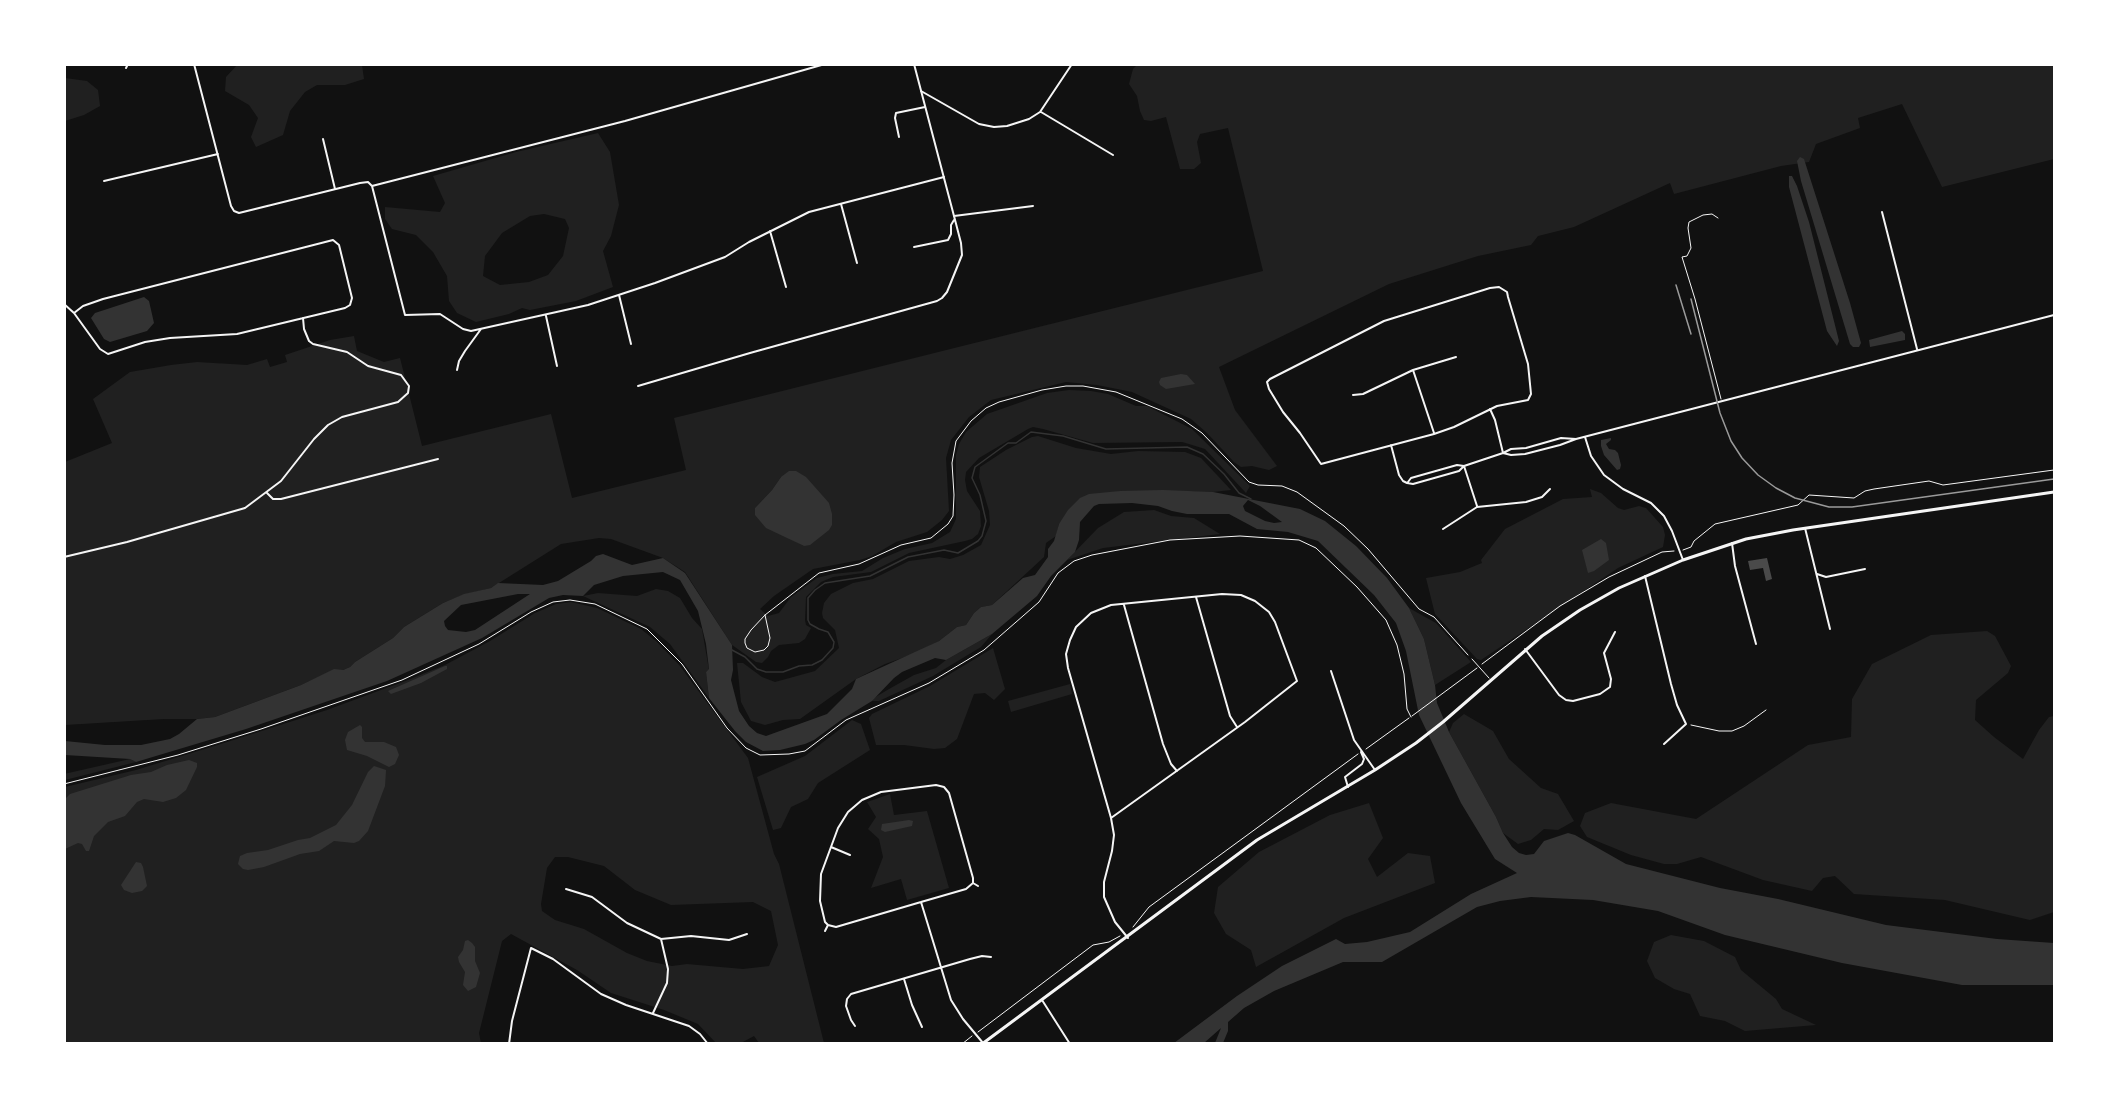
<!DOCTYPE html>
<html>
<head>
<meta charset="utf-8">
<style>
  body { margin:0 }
  #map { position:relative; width:2119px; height:1108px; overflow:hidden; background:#111; font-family:Literata,serif }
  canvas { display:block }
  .frame { position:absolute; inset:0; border:66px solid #fff; pointer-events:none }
</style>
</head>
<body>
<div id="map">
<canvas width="2119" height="1108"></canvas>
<div class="frame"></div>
</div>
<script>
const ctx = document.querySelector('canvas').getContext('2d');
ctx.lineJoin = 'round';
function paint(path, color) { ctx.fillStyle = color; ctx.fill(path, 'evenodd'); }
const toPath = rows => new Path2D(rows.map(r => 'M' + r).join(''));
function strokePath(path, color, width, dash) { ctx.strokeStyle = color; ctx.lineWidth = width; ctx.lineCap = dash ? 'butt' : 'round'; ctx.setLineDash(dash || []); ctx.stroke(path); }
paint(toPath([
  [238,64,362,65,364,79,345,85,317,85,305,92,290,111,283,135,256,147,251,137,258,118,249,105,225,91,226,77],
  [1137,65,2054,65,2054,159,1942,187,1902,104,1858,118,1860,128,1816,144,1809,162,1781,166,1674,194,1670,183,1574,227,1538,236,1531,245,1478,256,1389,284,1219,367,1235,410,1277,466,1269,470,1252,466,1241,467,1234,462,1207,433,1191,419,1132,392,1097,385,1066,382,991,400,969,417,951,440,946,458,949,511,942,520,927,532,896,542,872,556,860,560,813,569,774,596,760,609,768,616,779,613,791,597,817,578,833,574,862,571,883,558,905,549,932,543,950,532,956,519,956,455,959,444,966,432,987,414,1047,393,1069,390,1091,391,1108,394,1136,406,1147,406,1192,429,1250,486,1246,493,1205,449,1189,444,1182,442,1093,443,1043,429,1033,427,1028,429,979,458,966,472,965,480,967,491,980,511,981,526,978,534,972,539,965,541,909,553,871,572,833,577,821,582,806,597,805,620,806,625,811,628,805,639,799,643,779,645,771,651,768,657,762,663,756,662,732,645,685,572,663,558,611,539,599,538,561,544,491,588,463,595,443,603,404,627,393,638,355,662,350,667,343,670,334,670,301,685,215,717,197,719,164,719,65,725,65,462,112,443,93,399,130,372,171,365,197,362,247,365,267,359,270,367,287,362,285,355,330,340,354,336,357,351,384,362,400,358,422,446,551,414,572,498,686,470,674,418,1263,271,1228,128,1200,134,1197,142,1201,163,1194,169,1180,169,1166,117,1151,121,1144,120,1140,111,1137,96,1129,84,1133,69],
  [781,477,804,546,789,538,755,508,772,490],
  [65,78,87,81,98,90,100,106,84,115,65,121],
  [598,133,610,152,619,205,611,236,603,251,613,287,576,301,530,310,522,308,509,314,476,322,457,313,449,301,447,276,433,252,416,235,392,229,385,219,385,207,440,212,445,203,433,176,516,152],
  [544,214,565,219,569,228,563,256,548,275,529,282,500,285,483,276,485,256,502,233,530,216],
  [1038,436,1076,448,1111,454,1138,451,1185,452,1201,458,1231,490,1213,492,1120,491,1059,524,1056,536,1046,543,1044,557,992,605,981,607,974,613,966,625,957,627,939,641,916,653,885,664,856,679,800,719,783,720,765,725,751,721,741,702,737,663,743,663,762,677,775,682,815,671,839,648,835,630,823,618,822,613,824,603,831,594,853,583,873,579,909,561,939,557,950,559,963,555,981,545,990,525,989,511,979,477,980,467,1006,450,1032,437],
  [1590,489,1601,493,1618,508,1624,510,1639,506,1646,508,1663,527,1665,535,1663,547,1618,568,1481,660,1477,659,1435,614,1426,578,1460,572,1482,563,1481,560,1505,529,1563,499,1592,497],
  [1154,510,1171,516,1194,518,1220,534,1103,548,1067,560,1098,528,1124,512],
  [656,589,668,591,680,598,692,618,702,629,709,670,706,672,709,698,670,644,650,627,583,596,598,593,637,596],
  [571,602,597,608,641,629,656,641,680,666,748,758,774,854,779,864,824,1043,759,1043,754,1036,741,1043,716,1043,698,1024,664,1010,611,993,577,970,511,934,502,941,479,1033,481,1043,65,1043,65,787,136,770,224,743,327,710,408,680,445,665,490,641,535,613,556,604],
  [555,857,568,857,604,866,635,890,671,905,753,902,771,911,778,945,769,966,743,969,687,964,672,966,647,961,627,953,584,929,555,920,542,911,541,904,547,868],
  [1409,608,1436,623,1471,662,1435,685,1424,639],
  [1987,631,1995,636,2011,666,2008,673,1976,700,1975,720,1994,737,2023,759,2039,730,2049,717,2054,716,2054,912,2030,920,1945,900,1854,894,1835,876,1823,878,1812,891,1763,880,1701,857,1677,864,1664,864,1631,855,1587,837,1580,826,1585,813,1611,803,1696,819,1808,745,1851,737,1852,699,1872,664,1931,635],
  [992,634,981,647,933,676,879,701,872,701,874,698,889,689,914,675,936,668,946,660],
  [993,648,1005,689,994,700,985,693,974,694,957,739,945,748,934,749,904,745,876,745,869,718,872,714,930,686],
  [1070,684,1072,694,1011,712,1008,701],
  [1464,714,1493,731,1509,759,1541,788,1558,794,1574,821,1558,830,1544,829,1531,840,1518,844,1503,833,1496,817,1449,732,1453,723],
  [852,720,861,724,870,750,818,783,808,799,791,807,781,828,773,830,757,777,805,756],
  [130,759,136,762,65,780,64,774],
  [890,794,894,815,927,811,949,888,907,900,901,879,871,888,883,857,879,839,868,829,876,817,867,802],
  [1369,803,1383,838,1368,859,1377,877,1408,853,1430,856,1435,883,1344,918,1256,967,1251,950,1226,934,1214,913,1218,887,1259,852,1330,815],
  [1671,935,1704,941,1735,957,1741,970,1776,999,1782,1009,1816,1025,1745,1031,1725,1021,1700,1016,1690,994,1674,989,1655,978,1647,961,1654,942]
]), '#202020');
paint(toPath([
  [1800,157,1804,159,1850,303,1861,343,1859,347,1853,347,1850,344,1801,181,1797,161],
  [1789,176,1792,176,1797,186,1809,222,1839,341,1837,346,1827,331,1789,187],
  [144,297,149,301,154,323,147,331,110,342,104,339,91,318,95,313],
  [1902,331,1905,334,1905,340,1870,347,1869,340],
  [1181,374,1187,375,1195,384,1166,389,1160,385,1159,382,1161,378],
  [1611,438,1611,440,1606,444,1609,449,1615,450,1618,453,1621,465,1620,469,1617,470,1604,455,1601,446,1601,440],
  [789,471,796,471,806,477,829,503,832,514,832,525,829,530,810,545,804,546,766,528,755,515,755,508,772,490,781,477],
  [1163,490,1213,492,1300,509,1325,521,1356,546,1387,578,1409,608,1424,639,1435,685,1437,703,1449,732,1496,817,1503,833,1512,847,1519,853,1526,855,1534,854,1544,841,1568,833,1575,835,1626,864,1720,888,1778,899,1886,925,1997,939,2054,943,2054,985,1962,985,1842,963,1725,935,1658,911,1593,900,1531,897,1500,901,1477,907,1382,962,1343,962,1274,991,1244,1008,1228,1022,1228,1031,1223,1043,1215,1043,1221,1028,1204,1043,1174,1043,1237,996,1282,966,1336,939,1345,944,1367,942,1410,932,1471,894,1517,873,1495,859,1461,803,1419,715,1406,651,1396,623,1374,595,1318,541,1288,532,1257,529,1229,514,1187,514,1172,511,1158,506,1132,503,1099,504,1094,506,1080,522,1079,540,1075,552,1051,576,1037,596,992,634,946,660,935,658,902,672,894,678,872,701,841,720,814,740,805,744,780,750,763,751,746,742,735,731,709,698,706,672,709,669,706,644,698,611,680,580,663,572,623,576,594,585,583,596,563,595,549,598,482,638,387,681,246,729,136,762,130,759,65,755,65,741,105,745,141,745,170,739,179,734,197,719,215,717,301,685,334,669,343,670,350,667,355,662,393,638,404,627,443,603,464,594,491,588,498,583,543,585,558,581,591,561,596,556,603,554,632,565,663,558,685,573,732,645,733,670,731,680,739,711,749,726,757,733,766,736,827,714,852,689,856,679,939,641,957,627,966,625,974,613,981,607,992,605,1023,578,1035,575,1048,557,1048,549,1054,541,1059,524,1068,510,1080,498,1089,494,1120,491],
  [1248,500,1260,506,1282,522,1274,523,1265,521,1245,511,1243,506],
  [518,594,530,594,475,630,466,632,448,630,445,626,444,621,461,605],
  [1601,539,1606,543,1609,560,1594,571,1588,573,1582,550],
  [445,666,447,666,447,669,421,683,391,694,388,691],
  [360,725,362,727,362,738,365,742,384,742,396,747,399,755,395,764,389,767,367,756,347,750,345,740,348,732],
  [189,760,197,763,197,767,186,790,176,798,163,802,144,799,137,802,125,816,108,822,94,836,89,851,86,851,82,844,78,843,65,849,65,799,70,794,131,775,151,772,167,765],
  [374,766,386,770,385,786,368,831,359,841,354,843,334,841,319,851,300,854,264,867,248,870,243,869,238,864,240,856,247,853,268,850,298,840,310,838,336,825,352,805,368,772],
  [909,820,913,821,912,826,885,832,881,830,882,824],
  [136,862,141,863,143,867,147,886,142,891,132,893,124,890,121,885],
  [468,940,472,943,475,947,475,961,480,973,476,987,468,991,463,985,465,972,459,962,458,957,463,950,465,941]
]), '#333');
strokePath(toPath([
  [732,650,745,657,757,669,766,672,783,672,799,666,812,665,822,660,833,648,834,642,828,632,819,629,810,624,808,620,808,598,815,590,825,583,870,576,908,557,944,550,958,553,978,541,982,536,986,521,980,495,972,478,975,467,1008,443,1016,443,1031,432,1063,436,1106,449,1187,447,1203,454,1224,474,1239,493,1251,499]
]), '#333', 1.5);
paint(toPath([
  [1767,558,1772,579,1766,581,1763,568,1750,570,1748,561]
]), '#4a4a4a');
strokePath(toPath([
  [1683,550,1691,547,1694,541,1715,524,1798,505,1809,495,1854,498,1865,491,1874,489,1929,481,1943,485,2054,470],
  [765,615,770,638,768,646,764,650,755,652,747,648,745,643,745,639,751,630,765,615,819,573,859,564,901,545,931,538,948,524,953,516,954,495,952,463,956,441,971,421,986,408,999,402,1042,390,1066,386,1083,386,1116,392,1182,419,1202,433,1249,482,1258,485,1282,486,1297,492,1344,526,1368,549,1419,609,1434,617,1468,655],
  [1482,664,1560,606,1609,577,1662,552,1674,551],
  [1412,716,1477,668],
  [1691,725,1719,731,1732,731,1744,726,1766,710],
  [1366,749,1409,718],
  [64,784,178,755,261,729,402,680,479,644,531,612,553,602,570,600,595,604,647,629,682,664,727,728,746,748,760,755,789,754,805,751,846,720,929,683,984,650,1039,602,1058,573,1074,561,1092,555,1170,540,1240,536,1299,540,1316,548,1357,587,1386,620,1397,645,1404,674,1407,709,1411,717],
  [1133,927,1149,907,1358,754],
  [978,1032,1093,945,1109,942,1120,936],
  [962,1044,972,1036]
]), '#f5f5f5', 1);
strokePath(toPath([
  [1718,218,1712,214,1703,215,1689,222,1688,228,1691,248,1687,256,1682,257,1695,299,1721,399],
  [1472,659,1489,678]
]), '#f5f5f5', 1);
strokePath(toPath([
  [194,64,231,206,234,211,239,213,360,183,368,182,372,186,625,121,825,64],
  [126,68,128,64],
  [921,91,979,124,994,127,1007,126,1029,119,1040,112,1072,64],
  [1041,112,1113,155],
  [899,137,895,118,896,113,925,107],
  [323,139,335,189],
  [104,181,218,154],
  [372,186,405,315,440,314,463,329,471,331,588,305,655,283,725,257,749,242,809,212,944,177],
  [841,204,857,263],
  [1882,212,1917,349],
  [770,231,786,287],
  [914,247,948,240,951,234,951,225,954,220],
  [1499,287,1507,292,1508,297,1528,364,1531,394,1528,400,1497,406,1454,427,1434,434,1321,464,1300,433,1283,412,1269,389,1267,382,1270,379,1384,321,1490,288,1499,287],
  [619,295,631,344],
  [64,304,74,313,100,349,108,354,145,342,170,338,237,334,345,308,350,305,352,298,339,245,333,240,103,299,83,306,74,313],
  [546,316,557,366],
  [457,370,459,361,465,351,481,329],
  [1413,370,1434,433],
  [638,386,750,353,937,301,942,298,947,292,962,255,961,243,954,216,1033,206],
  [1353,395,1363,394,1413,370,1456,357],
  [1585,437,1591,456,1604,475,1623,489,1651,503,1664,516,1672,531,1683,560],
  [1576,439,1561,438,1526,448,1511,449,1503,453,1511,455,1525,454,1560,445,1576,439,2054,315],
  [1391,445,1399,475,1403,481,1407,483,1413,484,1459,471,1464,466,1503,453,1495,420,1490,409],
  [1464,466,1477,506],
  [1408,482,1411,478,1457,465,1464,466],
  [267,493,273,499,281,499,438,459],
  [1805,528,1830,629],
  [1443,529,1477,507,1526,502,1542,497,1550,489],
  [1732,543,1735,566,1756,644],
  [64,557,127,542,245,508,281,481,314,439,328,425,342,417,398,402,408,393,409,386,401,375,368,366,347,352,313,344,309,341,304,329,303,318],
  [1817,574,1826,577,1865,569],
  [1645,576,1671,684,1677,705,1686,724,1664,744],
  [1196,597,1230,716,1237,727],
  [1124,605,1163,744,1171,764,1177,771],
  [1525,649,1559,695,1566,700,1573,701,1600,694,1610,687,1611,679,1604,653,1615,632],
  [1331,671,1354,740,1375,770],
  [944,787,949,793,973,878,973,883],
  [1348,787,1345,777,1362,764,1364,759,1361,752],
  [1111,818,1245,722,1297,681,1275,622,1269,612,1255,601,1241,595,1222,594,1111,605,1091,613,1076,627,1070,640,1066,654,1068,668,1111,818,1114,835,1112,851,1104,882,1104,897,1115,922,1128,938],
  [831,847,850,855],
  [973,883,978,886],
  [566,889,592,897,627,923,661,939,691,936,729,940,747,934],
  [921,902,951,1000,963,1019,983,1043],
  [828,925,825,922,820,901,821,874,838,828,848,812,862,800,881,792,936,785,944,787],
  [828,925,836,927,921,902,966,889,973,883],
  [825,931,828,925],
  [904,979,912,1005,922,1027],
  [1042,1000,1070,1044],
  [653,1013,667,983,668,969,661,939],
  [855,1026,851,1020,846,1006,847,999,851,994,970,959,982,956,991,957],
  [509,1044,512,1021,531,948,553,959,601,994,626,1005,689,1026,700,1034,708,1044]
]), '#f5f5f5', 2);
strokePath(toPath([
  [914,64,954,216]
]), '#f5f5f5', 2);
strokePath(toPath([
  [982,1044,1257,840,1375,770,1416,743,1443,722,1542,636,1580,610,1619,588,1683,560,1746,539,1793,530,2054,492]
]), '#f5f5f5', 3);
strokePath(toPath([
  [1676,285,1691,334],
  [1691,299,1720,413,1731,441,1742,458,1758,475,1776,488,1795,498,1829,507,1852,507,2054,479]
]), '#9a9a9a', 1.5);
</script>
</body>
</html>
